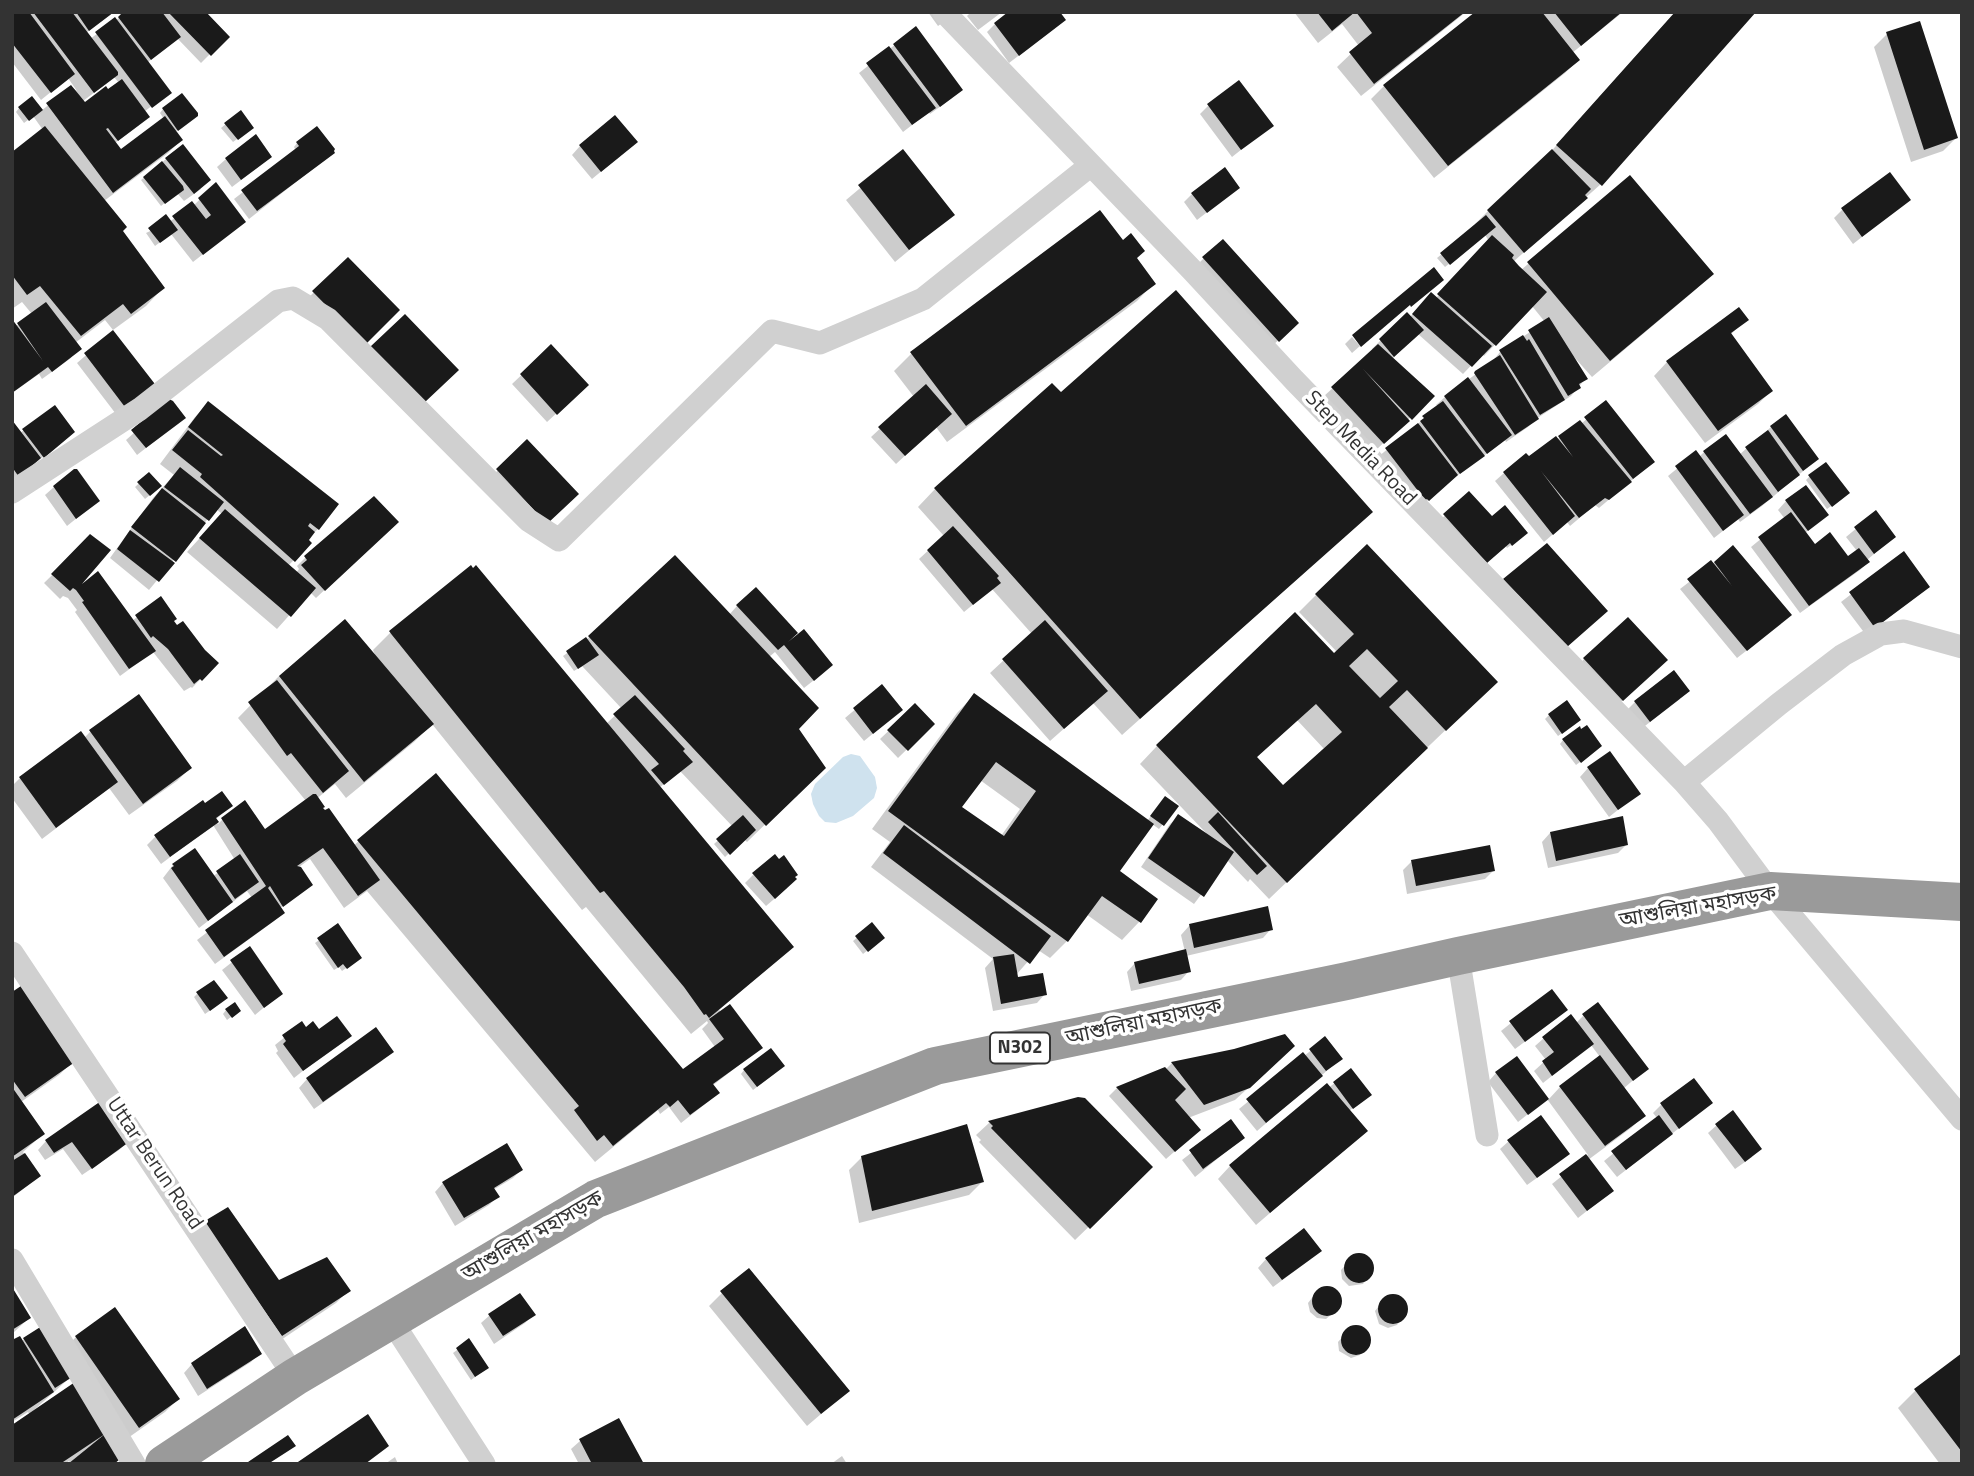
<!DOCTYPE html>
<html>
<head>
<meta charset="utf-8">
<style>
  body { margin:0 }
  #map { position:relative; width:1974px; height:1476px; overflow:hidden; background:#fff; font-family:"Titillium Web",sans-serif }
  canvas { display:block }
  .frame { position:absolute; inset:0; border:14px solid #333; pointer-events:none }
</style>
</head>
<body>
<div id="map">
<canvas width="1974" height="1476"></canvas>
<div class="frame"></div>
</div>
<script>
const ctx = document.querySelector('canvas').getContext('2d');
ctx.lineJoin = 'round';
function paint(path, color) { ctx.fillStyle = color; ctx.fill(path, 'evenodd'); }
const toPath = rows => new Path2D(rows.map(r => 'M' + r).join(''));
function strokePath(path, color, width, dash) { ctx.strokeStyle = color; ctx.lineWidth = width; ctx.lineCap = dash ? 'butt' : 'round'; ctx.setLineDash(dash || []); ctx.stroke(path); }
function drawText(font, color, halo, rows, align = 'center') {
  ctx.font = font + ' "Titillium Web","Noto Sans Bengali",sans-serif'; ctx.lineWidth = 7; ctx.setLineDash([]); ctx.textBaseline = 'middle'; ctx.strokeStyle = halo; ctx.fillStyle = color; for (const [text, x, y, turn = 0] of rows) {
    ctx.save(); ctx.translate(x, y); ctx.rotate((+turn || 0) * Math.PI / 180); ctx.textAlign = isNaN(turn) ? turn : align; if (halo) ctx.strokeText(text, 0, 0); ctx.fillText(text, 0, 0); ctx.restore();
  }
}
paint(toPath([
  [851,754,860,756,875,777,877,788,874,798,853,816,836,823,825,822,819,816,813,804,811,794,815,784,843,757]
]), '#cfe2ee');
paint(toPath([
  [12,12,114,12,86,33,90,39,127,12,203,12,227,37,201,63,177,38,147,63,163,97,144,112,139,125,115,143,121,151,164,119,160,113,163,109,196,113,175,132,181,140,168,153,104,201,121,231,163,288,146,306,113,330,105,320,75,343,71,358,42,379,39,374,12,393,12,322,16,326,32,314,22,302,12,309,12,153,43,130,33,116,24,123,16,112,19,108,41,111,71,87,77,91,68,78,41,100,12,62],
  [114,77,119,83,108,91,103,86],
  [103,86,105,89,87,107,83,101],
  [928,12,957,12,938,26],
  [971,12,1002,12,978,30,967,16],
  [1294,12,1466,12,1361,96,1337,67,1359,46,1342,24,1318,43],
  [1477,12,1623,12,1572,53,1578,60,1565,73,1434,178,1371,99,1384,86],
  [1675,12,1601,184,1513,262,1521,270,1630,177,1711,274,1694,291,1592,377,1574,357,1573,358,1586,378,1571,396,1536,419,1528,427,1506,442,1505,440,1450,481,1419,508,1378,457,1438,407,1436,405,1445,397,1492,362,1500,352,1545,322,1532,306,1484,356,1482,354,1463,374,1418,334,1392,359,1433,396,1375,451,1324,396,1374,351,1372,349,1407,314,1410,317,1423,303,1436,298,1489,241,1485,235,1445,267,1437,258,1476,226,1475,224,1488,211,1547,156],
  [995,24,1055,28,1009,63,987,32],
  [915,29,952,98,930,114,929,112,903,132,859,73],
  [1887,34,1956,138,1943,151,1911,162,1874,47],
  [1208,106,1271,126,1232,157,1200,114],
  [239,113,248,131,233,142,221,128],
  [297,143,333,153,249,219,234,199,296,151,294,147],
  [580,146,627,150,592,179,572,155],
  [903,152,952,215,895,262,846,200],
  [166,159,201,189,184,201,177,193,161,206,141,180],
  [226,159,261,165,232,187,217,167],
  [215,185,244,222,193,262,171,234,155,246,146,233,169,222,194,205],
  [1238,188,1197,220,1184,202,1192,194],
  [1909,200,1853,244,1834,218,1842,210],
  [1135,258,1154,283,1137,301,947,442,936,427,896,464,871,437,914,397,894,371,911,354],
  [1204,258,1288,331,1269,349,1195,267],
  [348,259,355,352,305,301],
  [1746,320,1730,335,1771,391,1758,404,1705,443,1654,376,1667,362],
  [113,332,155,388,119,418,77,363],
  [1352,337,1360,346,1352,353,1345,344],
  [551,347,587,385,547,422,512,384],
  [1606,402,1644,470,1599,508,1595,505,1570,526,1567,522,1544,542,1495,481,1504,473,1581,424],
  [208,404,318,529,306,540,310,543,288,566,296,573,299,569,297,566,305,558,374,498,397,522,316,598,310,592,277,629,187,552,222,514,216,509,149,590,110,558,153,498,174,475,160,464,195,417],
  [55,407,64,440,12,482,12,423,20,433],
  [184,418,137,455,126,440,135,432],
  [1771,427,1808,467,1762,506,1740,522,1738,519,1714,538,1668,476,1696,453,1699,457,1704,452,1739,455],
  [527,442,538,531,489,479],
  [149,474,156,490,145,499,135,487],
  [1810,476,1844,497,1827,509,1806,480],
  [54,487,98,501,67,526,45,495],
  [935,489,1353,529,1122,735,1093,703,1050,741,990,673,1032,634,992,589,964,612,919,559,944,536,918,507],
  [1469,493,1492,518,1522,537,1507,548,1505,545,1478,570,1436,524],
  [1786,501,1827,515,1805,533,1814,546,1847,558,1857,551,1846,537,1876,512,1894,537,1867,560,1868,562,1860,570,1800,613,1751,547,1785,519,1778,510],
  [92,536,77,587,132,621,160,599,172,622,216,663,192,688,191,687,184,691,153,652,120,676,75,612,77,610,68,598,63,596,60,599,44,583],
  [1733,548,1781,624,1737,658,1680,589],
  [1903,554,1928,586,1866,635,1841,602],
  [675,557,729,615,737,606,795,633,791,642,823,673,804,688,775,652,769,657,797,730,824,767,747,842,744,839,725,857,714,844,733,827,680,771,659,788,792,947,719,1010,761,1048,712,1086,717,1093,709,1101,681,1123,669,1107,660,1114,658,1110,595,1162,367,891,344,908,310,859,299,867,307,888,280,908,283,913,274,921,215,964,197,940,252,898,247,891,199,928,163,878,173,865,195,850,212,877,235,860,213,825,161,864,147,845,155,837,204,805,231,806,215,820,218,824,223,819,265,831,306,801,238,718,280,675,345,621,376,657,373,650,391,632,606,724,622,709,582,666,574,671,563,656,586,640],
  [432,724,582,910,586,907,691,1034,707,1021,708,1023,702,1029,715,1047,683,1071,436,776,353,846,315,800,335,784,346,798,414,742],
  [1316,595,1478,699,1269,899,1250,879,1248,882,1227,860,1194,904,1141,867,1170,824,1179,816,1206,833,1140,764,1157,746,1334,655,1337,652,1299,612],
  [1297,720,1325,750,1283,788,1256,758],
  [1584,659,1657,669,1613,709,1576,668],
  [882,687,892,718,864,741,845,718],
  [974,695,1147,821,1162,802,1177,806,1159,829,1152,824,1117,872,1156,900,1139,922,1122,940,1086,914,1067,941,1050,958,1038,950,1016,975,1017,979,1045,994,1037,1003,993,1011,985,968,993,959,871,867,890,842,872,829,957,713],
  [980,780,1020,809,1001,836,960,807],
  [1680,699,1641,729,1627,710,1635,702],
  [915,706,933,724,898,758,880,739],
  [1549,715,1575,724,1558,736,1545,719],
  [90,732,190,768,177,781,129,815,109,788,42,839,12,798,12,786,20,778,84,738],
  [1563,740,1596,750,1576,765,1560,744],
  [1588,768,1638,794,1609,817,1580,777],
  [1550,833,1627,844,1618,853,1548,868,1542,842],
  [1412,861,1493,871,1485,879,1407,894,1403,870],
  [753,875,787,888,766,906,745,883],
  [872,925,879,941,863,954,853,941],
  [1189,926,1271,929,1263,938,1186,956,1189,971,1181,980,1131,991,1127,972,1135,963,1185,952,1181,935],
  [319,940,356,961,342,971,339,967,334,970,315,943],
  [250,948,281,993,255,1015,222,970],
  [1551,991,1557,1018,1515,1049,1501,1031],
  [12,994,72,1062,59,1075,21,1102,43,1134,23,1152,39,1176,12,1198],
  [197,994,222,1002,205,1014,194,997],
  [226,1010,235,1014,227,1020,223,1014],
  [1583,1016,1646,1069,1623,1089,1644,1115,1631,1128,1588,1160,1612,1191,1578,1218,1552,1184,1588,1155,1547,1099,1518,1122,1488,1082,1496,1073,1548,1100,1560,1087,1600,1057,1591,1045,1543,1083,1534,1071,1546,1060,1535,1046,1544,1038,1576,1023],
  [301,1024,329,1050,294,1078,276,1053,278,1051,275,1045],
  [1325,1039,1337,1062,1257,1131,1239,1109],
  [1235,1050,1280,1059,1235,1100,1188,1118,1190,1138,1166,1159,1109,1096,1117,1088,1165,1070,1172,1063],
  [383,1060,314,1109,299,1088,307,1079],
  [744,1070,779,1070,753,1090,741,1074],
  [1351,1070,1366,1098,1349,1111,1366,1131,1256,1225,1218,1179,1230,1166],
  [1079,1099,1151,1167,1075,1240,979,1142,981,1140,976,1135,989,1123],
  [1711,1103,1617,1177,1604,1161,1657,1118,1653,1113,1661,1105],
  [1231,1122,1243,1138,1195,1177,1182,1160],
  [1717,1125,1752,1157,1735,1169,1708,1133],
  [46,1141,127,1142,119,1150,82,1175,63,1149,45,1160,38,1150],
  [1509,1141,1559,1162,1527,1185,1500,1149],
  [862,1157,982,1182,969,1195,859,1223,849,1170],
  [521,1170,513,1178,493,1190,497,1197,489,1205,455,1226,435,1192,443,1183],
  [227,1209,278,1283,349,1290,336,1303,269,1348],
  [1362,1255,1369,1259,1372,1271,1363,1284,1349,1286,1342,1279,1341,1270,1354,1256],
  [1266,1259,1311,1259,1273,1287,1258,1268],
  [1326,1287,1334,1289,1341,1300,1339,1308,1326,1319,1317,1318,1310,1312,1308,1303,1315,1294],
  [12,1291,29,1318,12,1334],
  [722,1293,848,1391,807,1426,709,1306],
  [1392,1295,1404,1300,1407,1312,1397,1325,1388,1328,1379,1324,1375,1311,1384,1299],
  [115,1310,178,1399,165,1412,125,1440,75,1373,33,1411,34,1412,75,1384,123,1455,71,1464,69,1461,65,1464,12,1464,30,1415,28,1412,12,1422,12,1343,21,1342,24,1339,61,1352,76,1337],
  [490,1315,533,1315,525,1323,494,1344,481,1323],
  [1351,1327,1363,1328,1369,1334,1370,1342,1360,1355,1351,1358,1339,1351,1338,1342],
  [469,1341,483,1371,471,1380,453,1353],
  [259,1353,251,1362,198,1396,184,1373,192,1364],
  [1962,1355,1962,1464,1940,1464,1898,1408,1915,1391],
  [618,1420,642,1464,579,1464,571,1449,580,1441],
  [842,1456,847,1464,831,1464],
  [395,1457,398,1464,385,1464]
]), '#0003');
paint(toPath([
  [12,12,29,12,75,74,51,93,12,43],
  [33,12,72,12,118,72,118,75,94,93],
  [76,12,114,12,89,31],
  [123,12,162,12,181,37,151,60,118,17],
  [168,12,206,12,230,37,211,56],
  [1008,12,1060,12,1066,20,1019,56,994,23],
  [1317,12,1355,12,1332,31],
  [1356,12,1465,12,1374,84,1349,52,1372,33],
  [1475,12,1542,12,1580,60,1448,166,1383,85],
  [1554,12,1622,12,1581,46],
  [1675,12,1756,12,1602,186,1556,145],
  [115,17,172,93,152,108,95,32],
  [1920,21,1958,138,1924,150,1886,32],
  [916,26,963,90,940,107,893,44],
  [889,46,936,108,912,125,866,63],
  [122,79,150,117,118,141,108,128,106,129,121,149,165,116,183,140,113,193,46,103,71,85,85,102,106,86,108,89],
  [1239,80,1274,126,1241,150,1207,104],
  [182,93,198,113,198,116,178,131,162,108],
  [32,96,43,110,29,121,18,107],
  [241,110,254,128,238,140,224,123],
  [615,115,638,142,601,172,579,145],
  [45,126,127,227,123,231,165,288,131,314,123,304,81,336,40,286,27,295,12,275,12,152],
  [317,126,335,149,334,151,335,153,257,211,241,190,299,146,296,142],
  [256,134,272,157,241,180,225,158],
  [183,144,211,180,194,194,165,158],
  [903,149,955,215,909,250,858,185],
  [1552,149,1591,189,1585,195,1588,198,1524,253,1487,210],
  [162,161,183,186,184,190,165,204,143,177],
  [1225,167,1240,188,1207,213,1191,193],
  [1890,172,1911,200,1862,237,1841,208],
  [1630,175,1714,274,1610,361,1527,262],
  [216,182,246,222,203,255,172,216,192,201,206,219,211,215,198,198],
  [1100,210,1123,240,1131,233,1145,251,1137,258,1156,284,966,426,910,352],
  [166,214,178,230,160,243,148,228],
  [1486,215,1496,227,1450,265,1440,253],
  [1492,235,1514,255,1512,258,1519,266,1547,292,1496,346,1437,294],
  [1223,239,1299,323,1279,342,1202,257],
  [348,257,400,310,365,345,312,291],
  [1434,267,1444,280,1411,307,1410,305,1361,347,1352,335],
  [1176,290,1373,512,1140,719,934,488,1052,383,1061,392],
  [1431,292,1492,346,1472,367,1412,314],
  [46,302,82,349,52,372,48,367,12,393,12,319,43,361,17,323],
  [1739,307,1749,320,1731,333,1773,391,1718,431,1666,361],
  [1407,312,1424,330,1394,357,1379,339],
  [405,314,459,370,424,403,370,347],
  [1549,317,1588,379,1579,384,1581,388,1568,396,1528,330],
  [113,330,158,388,128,411,84,353],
  [1523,335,1527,341,1529,339,1565,400,1540,415,1499,350],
  [551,344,589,385,557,415,520,374],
  [1378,344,1435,396,1412,420,1363,369,1410,421,1384,444,1331,387],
  [1500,355,1539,419,1515,435,1474,373,1475,371],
  [1468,377,1512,435,1487,454,1444,396],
  [926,384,952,414,905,456,878,427],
  [169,399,173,401,186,418,146,448,131,430],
  [1606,400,1655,462,1633,479,1584,417],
  [208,401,339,504,319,530,310,523,308,526,315,532,309,540,312,543,295,562,200,477,202,474,172,450,188,430,221,456,223,455,188,427],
  [1443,401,1485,456,1460,474,1420,421,1424,418,1422,416],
  [55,405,75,432,44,458,22,429],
  [1786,414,1819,459,1803,471,1770,426],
  [12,420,41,458,19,477,12,467],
  [1580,420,1632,482,1609,500,1605,498,1579,518,1541,471,1575,516,1553,535,1503,472,1526,453,1529,456,1556,436,1573,457,1558,436],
  [1418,423,1458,475,1429,501,1427,499,1425,500,1385,448],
  [1768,430,1800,475,1778,492,1745,447],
  [1726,434,1773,497,1750,514,1703,451],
  [527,439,579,494,547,524,496,469],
  [1696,450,1744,515,1723,531,1675,466],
  [1826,462,1850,493,1832,507,1808,475],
  [180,467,224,502,209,521,164,487],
  [74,469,77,469,100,501,76,519,53,486],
  [149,472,162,486,150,496,137,482],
  [1806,485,1829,515,1808,531,1785,500],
  [162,488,206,523,176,562,131,527],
  [1469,491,1492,516,1505,505,1528,533,1512,546,1510,543,1487,563,1443,514],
  [374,496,399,522,325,591,301,565,307,560,304,556],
  [225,509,316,588,291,617,199,538],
  [1876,510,1896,537,1874,554,1854,527],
  [1791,512,1815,544,1830,532,1848,556,1859,548,1870,562,1809,606,1758,537],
  [953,526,999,576,997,578,1001,583,973,605,927,550],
  [130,530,175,563,159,582,117,549],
  [90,534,111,550,82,584,98,571,156,651,129,669,82,602,84,601,76,590,73,588,70,591,51,574],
  [1547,543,1608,611,1567,647,1503,579],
  [1367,544,1498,682,1446,731,1407,690,1389,707,1428,748,1287,883,1156,745,1295,612,1334,653,1354,634,1315,594],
  [1367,649,1398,681,1380,698,1349,666],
  [1316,704,1342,732,1283,785,1257,757],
  [1733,545,1792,615,1747,651,1687,579,1711,560,1732,586,1714,562],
  [1904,551,1930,587,1875,628,1849,592],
  [675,555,819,708,799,729,826,768,766,826,588,636],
  [471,565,473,568,476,565,794,947,709,1018,706,1014,704,1015,684,987,604,891,600,893,392,635,389,631],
  [756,587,798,633,788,642,804,629,833,665,814,681,784,645,778,650,736,605],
  [161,596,177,619,174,621,177,625,183,621,205,650,219,663,202,681,200,679,194,684,168,649,153,636,151,638,135,615],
  [1628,617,1668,660,1623,701,1583,658],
  [345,619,434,724,364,782,279,676],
  [1045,620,1108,691,1064,729,1002,659],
  [586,637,599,655,578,669,566,651],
  [1674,670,1690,691,1650,722,1634,701],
  [277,680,349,771,323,793,291,753,287,756,248,702],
  [882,684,903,710,873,734,853,708],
  [974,693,1154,824,1120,871,1158,899,1141,923,1102,896,1068,942,888,811],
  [996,762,1036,791,1004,836,962,807],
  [139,694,192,768,143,804,89,730],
  [635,695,685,749,683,751,693,762,664,785,651,770,659,764,613,714],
  [1567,700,1581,720,1562,734,1548,714],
  [915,703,935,724,908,751,887,730],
  [1587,725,1602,746,1581,763,1562,739,1580,726,1581,729],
  [81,731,118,782,56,828,19,777],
  [1610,751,1641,794,1618,810,1587,767],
  [436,773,683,1069,724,1039,709,1019,730,1004,763,1048,713,1084,720,1093,690,1115,678,1100,670,1107,666,1103,613,1146,604,1135,597,1141,574,1110,579,1106,357,840],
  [222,791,233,806,216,818,219,822,170,857,154,835,203,800,205,803],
  [313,794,316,794,325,807,323,808,325,810,329,808,380,880,358,896,323,848,297,866,301,867,313,885,283,907,270,886,268,888,285,913,224,957,205,930,266,886,221,818,245,800,265,829],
  [1165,796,1179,806,1164,826,1150,816],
  [1218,812,1267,866,1257,875,1208,822],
  [1178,814,1234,852,1204,897,1148,858],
  [743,815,756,830,730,855,716,839],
  [1623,816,1628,845,1556,861,1550,832],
  [904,825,1051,936,1030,964,883,853],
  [1490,845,1495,871,1416,886,1411,860],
  [195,848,233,902,208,921,171,868,174,866,172,864],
  [240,854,259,882,235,899,216,871],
  [775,854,779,859,784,855,798,875,795,877,797,879,775,899,752,873],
  [1268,906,1273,930,1194,948,1189,924],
  [872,922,885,938,868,952,855,936],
  [338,923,362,958,347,969,343,964,338,968,317,938],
  [250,946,283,994,264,1008,230,960],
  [1186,949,1191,972,1139,984,1134,962],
  [1014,954,1018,977,1043,973,1047,995,1001,1004,993,957],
  [214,980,228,998,210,1011,196,992],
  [21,986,75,1062,25,1097,12,1079,12,992],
  [1552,989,1568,1010,1525,1042,1509,1021],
  [235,1002,241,1011,232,1018,225,1009],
  [1598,1002,1649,1069,1633,1081,1582,1014],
  [1571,1014,1594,1044,1552,1076,1542,1061,1554,1052,1542,1037],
  [337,1016,352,1036,303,1071,283,1044,286,1041,282,1035,302,1021,306,1027,313,1021,319,1029],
  [376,1027,394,1052,323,1102,306,1078],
  [1285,1034,1295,1046,1250,1088,1204,1105,1171,1062,1234,1049],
  [1325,1036,1343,1059,1326,1071,1309,1049],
  [771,1048,785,1066,757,1087,743,1069],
  [1303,1052,1323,1076,1266,1123,1246,1099],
  [1600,1055,1646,1116,1605,1146,1559,1086],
  [1517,1056,1549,1099,1528,1115,1495,1072],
  [1165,1067,1186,1089,1175,1100,1201,1130,1175,1152,1116,1087],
  [1351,1068,1372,1095,1353,1109,1333,1082],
  [1694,1078,1713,1103,1679,1129,1660,1103],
  [1327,1083,1368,1131,1270,1213,1229,1165],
  [12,1087,45,1134,12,1157],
  [1078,1097,1085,1098,1153,1167,1090,1229,991,1128,993,1126,988,1121],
  [101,1101,129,1142,92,1169,72,1142,54,1153,45,1140],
  [1733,1110,1762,1149,1745,1162,1715,1124],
  [1541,1115,1570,1154,1537,1178,1507,1140],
  [1659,1115,1673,1134,1626,1170,1611,1151],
  [1231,1119,1245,1138,1203,1169,1189,1150],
  [967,1124,984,1182,872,1211,861,1156],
  [507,1143,523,1170,494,1188,500,1197,464,1218,442,1182],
  [25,1153,41,1176,12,1197,12,1161],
  [1586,1154,1614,1191,1587,1211,1559,1174],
  [228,1207,279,1280,327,1257,351,1291,282,1336,203,1222],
  [1304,1228,1322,1251,1282,1280,1265,1258],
  '1344 1268a15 15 0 1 1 30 0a15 15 0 1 1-30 0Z',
  [749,1268,850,1391,821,1414,720,1291],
  '1312 1301a15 15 0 1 1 30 0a15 15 0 1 1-30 0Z',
  [12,1287,31,1318,12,1330],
  [520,1293,536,1315,503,1336,488,1314],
  '1378 1309a15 15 0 1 1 30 0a15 15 0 1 1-30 0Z',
  [115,1307,180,1399,139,1428,75,1336],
  [45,1324,77,1374,55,1388,23,1338],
  '1341 1340a15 15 0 1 1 30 0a15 15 0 1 1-30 0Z',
  [245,1326,262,1354,207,1389,191,1363],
  [20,1336,54,1392,12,1420,12,1340],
  [469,1338,489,1368,475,1377,456,1348],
  [1962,1353,1962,1452,1914,1389],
  [75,1382,125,1455,114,1464,68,1464,105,1434,60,1464,12,1464,12,1425],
  [368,1414,389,1446,365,1464,295,1464],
  [619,1418,644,1464,592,1464,579,1439],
  [288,1435,296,1446,268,1464,249,1464,248,1462]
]), '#1a1a1a');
strokePath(toPath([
  [944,12,1192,270,1294,380,1684,782,1718,821,1770,891,1962,1119],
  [12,492,140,409,278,301,293,298,328,319,528,520,559,540,772,331,820,343,923,299,1091,165],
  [1684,782,1779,704,1843,655,1881,634,1904,631,1962,647],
  [12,953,295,1377],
  [1458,956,1487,1135],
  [12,1260,134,1464],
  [391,1320,484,1464]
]), '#d0d0d0', 23);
strokePath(toPath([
  [164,1464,295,1377,596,1199,935,1066,1347,981,1458,956,1770,891,1962,902]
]), '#9a9a9a', 38);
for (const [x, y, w] of [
  [1020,1048,60]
]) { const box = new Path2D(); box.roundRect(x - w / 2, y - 15.5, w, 31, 5); ctx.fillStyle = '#fff'; ctx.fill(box); strokePath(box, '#333', 2); }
drawText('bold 19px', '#333', null, [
  ["N302",1020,1048]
]);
drawText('21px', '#333', '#fff', [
  ["Step Media Road",1360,449,46],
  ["আশুলিয়া মহাসড়ক",1698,908,-10],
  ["আশুলিয়া মহাসড়ক",1144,1023,-12],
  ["Uttar Berun Road",154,1164,56],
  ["আশুলিয়া মহাসড়ক",533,1237,-30]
]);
</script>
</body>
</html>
